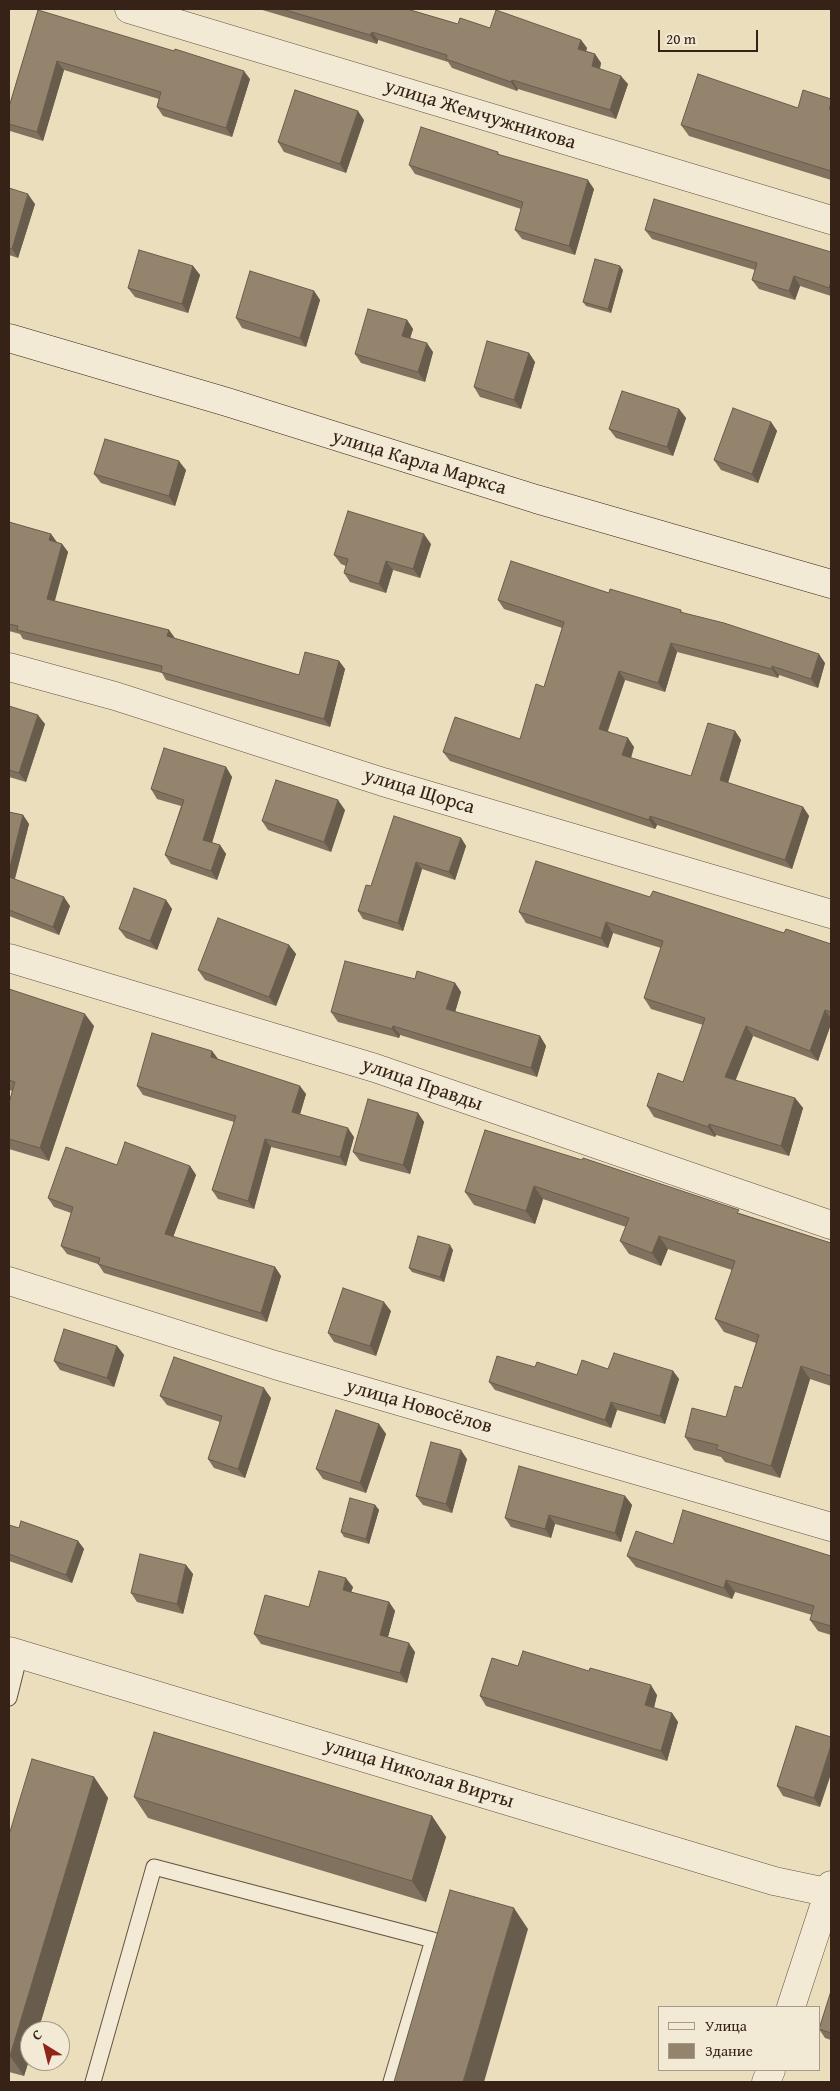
<!DOCTYPE html>
<html>
<head>
<meta charset="utf-8">
<style>
  body { margin:0 }
  #map { position:relative; width:840px; height:2091px; overflow:hidden; background:#ebdebd; font-family:"Gentium Book Plus",serif }
  canvas { display:block }
  .frame { position:absolute; inset:0; border:10px solid #372217; pointer-events:none }
  .legend { position:absolute; left:658px; top:2006px; width:162px; height:65px; box-sizing:border-box; background:#f2ead4; border:1px solid #a79a88; margin:0; padding:6px 9px; list-style:none; font-size:15px; color:#372217 }
  .legend li { display:flex; align-items:center; gap:10px; height:25px }
  .legend b { width:25px; border:1px solid #a79a88 }
  .north { position:absolute; left:20px; top:2021px; width:50px; height:50px; box-sizing:border-box; background:#f2ead4; border:1px solid #a79a88; border-radius:50%; rotate:324deg; font-size:14px; font-weight:700; line-height:20px; text-align:center; color:#372217 }
  .north::after { content:''; display:block; margin:auto; width:18px; height:22px; background:#8f2418; clip-path:polygon(50% 0,100% 100%,50% 72%,0 100%) }
  .scale { position:absolute; left:658px; top:30px; width:100px; height:22px; box-sizing:border-box; border:2px solid #372217; border-top:0; padding-left:6px; font-size:15px; line-height:18px; white-space:nowrap; color:#372217; -webkit-text-stroke:4px #f2ead4; paint-order:stroke }
</style>
</head>
<body>
<div id="map">
<canvas width="840" height="2091"></canvas>
<div class="frame"></div>
<ul class="legend">
<li><b style="height:6px;background:#f2ead4"></b>Улица</li>
<li><b style="height:14px;background:#95846d"></b>Здание</li>
</ul>
<div class="north">С</div>
<div class="scale">20 m</div>
</div>
<script>
const ctx = document.querySelector('canvas').getContext('2d');
ctx.lineJoin = 'round';
const toPath = rows => new Path2D(rows.map(r => 'M' + r).join(''));
function strokePath(path, color, width, dash) { ctx.strokeStyle = color; ctx.lineWidth = width; ctx.lineCap = dash ? 'butt' : 'round'; ctx.setLineDash(dash || []); ctx.stroke(path); }
function paint(path, color) { ctx.fillStyle = color; ctx.fill(path, 'evenodd'); }
function drawText(font, color, halo, rows, align = 'center') {
  ctx.font = font + ' "Gentium Book Plus",serif'; ctx.lineWidth = 4.5; ctx.setLineDash([]); ctx.textBaseline = 'middle'; ctx.strokeStyle = halo; ctx.fillStyle = color; for (const [text, x, y, turn = 0] of rows) {
    ctx.save(); ctx.translate(x, y); ctx.rotate((+turn || 0) * Math.PI / 180); ctx.textAlign = isNaN(turn) ? turn : align; if (halo) ctx.strokeText(text, 0, 0); ctx.fillText(text, 0, 0); ctx.restore();
  }
}
const lane = toPath([
  [9,1698,20,1654],
  [93,2082,154,1867,433,1940,391,2082]
]);
const street = toPath([
  [129,9,831,220],
  [9,667,115,696,383,782,831,914],
  [9,958,375,1068,831,1225],
  [9,1281,275,1365,831,1527],
  [9,1651,774,1881,831,1893],
  [791,2007,831,1885],
  [766,2082,771,2070]
]);
const secondary = toPath([
  [9,338,227,402,536,499,831,584]
]);
strokePath(lane, '#645140', 17);
strokePath(street, '#645140', 29);
strokePath(secondary, '#372217', 29);
strokePath(lane, '#f2ead4', 15);
strokePath(street, '#f2ead4', 28);
strokePath(secondary, '#f2ead4', 28);
paint(toPath([
  [259,9,407,9,458,24,581,40,587,48,586,51,595,54,601,63,600,69,628,84,616,119,518,89,517,91,452,68,448,62,378,40,377,44],
  [38,10,250,79,232,137,163,116,157,107,159,99,64,70,43,141,10,131,9,129,9,107],
  [831,99,831,180,689,136,681,125,798,108],
  [364,120,346,173,284,152,278,142],
  [498,152,499,155,594,189,575,255,522,239,515,230,521,209,415,174,409,165],
  [9,188,35,204,18,258,9,255],
  [645,230,831,252,831,296,800,286,795,300,759,289,752,280,755,270,652,239],
  [193,266,200,275,188,313,135,297,128,288],
  [623,270,611,313,586,306,583,302],
  [314,291,320,300,306,347,242,328,236,318],
  [407,320,413,329,410,338,433,352,425,382,361,363,355,354],
  [529,353,535,362,521,409,480,397,474,387],
  [679,409,686,418,673,456,616,438,609,429],
  [771,422,777,431,758,483,721,470,714,460],
  [186,470,175,506,101,483,94,474],
  [9,522,51,534,57,542,62,544,68,552,54,601,169,630,174,638,299,675,339,661,345,669,330,727,166,680,162,673,23,639,20,634,9,631],
  [431,544,420,578,393,570,386,593,350,582,344,573,346,566,341,564,334,555],
  [609,593,681,610,682,613,825,663,818,688,779,675,778,678,677,652,665,692,625,680,608,731,634,747,631,758,691,776,735,731,741,740,728,783,803,807,809,816,792,869,657,825,655,829,450,761,443,752,520,739,544,687,562,628,504,609,498,600],
  [9,706,45,724,26,782,9,777],
  [226,767,232,777,212,843,220,845,226,854,217,880,171,864,165,855,181,806,157,799,151,789],
  [345,810,331,852,268,830,262,821],
  [9,812,23,815,29,824,15,879,70,906,59,935,9,916],
  [461,838,466,846,455,880,422,869,403,931,363,919,358,911,371,886],
  [650,897,784,933,831,944,831,1024,818,1061,753,1036,735,1080,795,1098,803,1108,789,1156,716,1135,715,1137,654,1117,647,1106,683,1082,703,1025,651,1009,644,998,661,948,613,933,608,948,526,923,519,912],
  [166,900,172,909,157,950,126,938,119,929],
  [289,945,296,954,276,1006,205,980,198,970],
  [415,979,455,983,461,992,455,1012,540,1036,546,1046,537,1077,400,1035,399,1038,338,1022,331,1012],
  [9,989,94,1026,49,1161,9,1149,9,1103,12,1091,9,1090],
  [212,1051,218,1059,306,1094,300,1114,354,1137,346,1166,271,1147,254,1209,218,1199,212,1190,234,1122,143,1095,137,1086],
  [418,1113,424,1122,410,1174,360,1161,353,1152],
  [485,1130,831,1243,831,1386,810,1379,780,1478,725,1462,721,1457,694,1450,685,1437,726,1417,742,1388,756,1343,724,1332,715,1319,732,1270,668,1249,661,1266,629,1254,620,1241,626,1227,543,1199,535,1224,474,1205,465,1192],
  [117,1165,190,1166,196,1175,173,1237,275,1267,281,1276,267,1322,104,1273,98,1264,67,1254,61,1246,71,1213,54,1207,48,1198],
  [453,1250,444,1282,412,1272,409,1268],
  [391,1311,376,1356,334,1342,328,1333],
  [117,1346,124,1355,114,1387,60,1370,54,1361],
  [535,1367,577,1375,608,1369,673,1371,679,1379,665,1424,617,1410,611,1428,495,1390,489,1382],
  [160,1396,271,1398,245,1478,214,1468,208,1459,220,1422,167,1405],
  [379,1424,386,1434,366,1493,323,1479,316,1469],
  [467,1459,452,1513,423,1505,416,1496],
  [625,1496,632,1505,621,1542,555,1524,551,1538,511,1527,505,1518],
  [375,1505,379,1510,369,1544,344,1537,341,1532],
  [9,1525,19,1528,78,1541,84,1549,72,1583,9,1561],
  [673,1544,831,1556,831,1635,818,1631,810,1620,812,1615,735,1592,732,1599,636,1567,627,1556],
  [186,1565,193,1574,183,1614,137,1602,131,1593],
  [353,1587,351,1592,389,1602,395,1611,388,1637,415,1652,407,1683,261,1644,254,1634,309,1607],
  [518,1666,657,1695,654,1708,672,1713,678,1722,667,1761,486,1706,480,1696],
  [796,1726,820,1807,783,1796,777,1786],
  [94,1777,108,1798,38,2031,30,2031,30,2057,24,2076,9,2072,9,1835],
  [134,1797,432,1816,446,1837,426,1902,148,1818],
  [831,1991,831,2040,825,2038,819,2029]
]), '#80725e');
paint(toPath([
  [372,32,378,40,377,44,370,35],
  [581,40,587,48,584,58,578,49],
  [595,54,601,63,598,75,592,66],
  [57,61,64,70,43,141,37,132],
  [244,71,250,79,232,137,226,128],
  [621,76,628,84,616,119,610,110],
  [512,80,518,89,517,91,511,82],
  [358,111,364,120,346,173,340,164],
  [588,180,594,189,575,255,569,246],
  [28,194,35,204,18,258,12,249],
  [193,266,200,275,188,313,182,304],
  [620,266,623,270,611,313,608,309],
  [794,276,800,286,795,300,789,291],
  [314,291,320,300,306,347,300,338],
  [407,320,413,329,408,345,402,336],
  [427,343,433,352,425,382,418,372],
  [529,353,535,362,521,409,514,400],
  [679,409,686,418,673,456,667,447],
  [771,422,777,431,758,483,752,474],
  [179,461,186,470,175,506,169,496],
  [51,534,57,543,49,540],
  [424,534,431,544,420,578,413,569],
  [62,544,68,552,53,608,47,599],
  [386,561,393,570,386,593,379,584],
  [169,630,175,638,167,636],
  [671,643,677,652,665,692,658,683],
  [819,654,825,663,818,688,811,679],
  [339,661,345,669,330,727,324,719],
  [772,666,779,675,778,678,772,669],
  [619,671,625,680,605,738,599,729],
  [38,715,45,724,26,782,19,773],
  [735,731,741,740,726,789,720,780],
  [628,738,634,747,629,764,622,755],
  [226,767,232,777,210,849,203,840],
  [338,800,345,810,331,852,324,842],
  [803,807,809,816,792,869,785,860],
  [23,815,29,824,13,885,9,879,9,871],
  [650,816,657,825,655,829,649,820],
  [461,838,466,846,455,880,449,872],
  [220,845,226,854,217,880,211,871],
  [416,862,422,869,403,931,398,923],
  [64,897,70,906,59,935,53,927],
  [166,900,172,909,157,950,150,941],
  [606,922,613,933,608,948,601,938],
  [289,945,296,954,276,1006,269,997],
  [455,983,461,992,453,1019,446,1009],
  [825,1010,831,1019,831,1024,818,1061,810,1051],
  [85,1014,94,1026,49,1161,40,1148],
  [393,1026,400,1035,399,1038,392,1029],
  [746,1026,753,1036,733,1087,725,1077],
  [540,1036,546,1046,537,1077,531,1068],
  [212,1051,218,1059,211,1057],
  [300,1086,306,1094,298,1121,292,1112],
  [795,1098,803,1108,789,1156,781,1146],
  [418,1113,424,1122,410,1174,403,1165],
  [709,1124,716,1135,715,1137,708,1127],
  [348,1128,354,1137,346,1166,340,1157],
  [265,1139,271,1147,254,1209,248,1201],
  [190,1166,196,1175,171,1243,165,1234],
  [534,1186,543,1199,535,1224,526,1211],
  [659,1236,668,1249,661,1266,652,1253],
  [450,1245,453,1250,444,1282,440,1277],
  [275,1267,281,1276,267,1322,261,1313],
  [384,1302,391,1311,376,1356,370,1346],
  [117,1346,124,1355,114,1387,107,1378],
  [801,1366,810,1379,780,1478,771,1466],
  [673,1371,679,1379,665,1424,660,1416],
  [264,1388,271,1398,245,1478,238,1469],
  [611,1402,617,1410,611,1428,605,1420],
  [379,1424,386,1434,366,1493,360,1483],
  [461,1450,467,1459,452,1513,446,1504],
  [625,1496,632,1505,621,1542,615,1533],
  [375,1505,379,1510,369,1544,366,1539],
  [549,1515,555,1524,551,1538,545,1529],
  [78,1541,84,1549,72,1583,66,1575],
  [186,1565,193,1574,183,1614,177,1604],
  [346,1578,353,1587,349,1599,343,1590],
  [726,1580,735,1592,732,1599,724,1588],
  [389,1602,395,1611,386,1644,380,1635],
  [409,1643,415,1652,407,1683,400,1673],
  [651,1685,657,1695,652,1715,645,1705],
  [672,1713,678,1722,667,1761,661,1751],
  [831,1745,831,1774,820,1807,814,1798],
  [94,1777,108,1798,38,2031,30,2031,30,2057,24,2076,10,2056],
  [432,1816,446,1837,426,1902,412,1881],
  [514,1908,528,1929,484,2082,463,2082]
]), '#685c4c');
const building = toPath([
  [282,9,407,9,458,24,460,18,490,28,496,10,581,40,578,49,595,54,592,66,621,76,610,110,512,80,511,82,446,59,447,55,372,32,370,35,282,9],
  [38,10,174,51,175,49,244,71,226,128,157,107,161,92,57,61,37,132,9,124,9,107,38,10],
  [698,74,798,108,803,90,831,99,831,103,829,109,831,109,831,171,681,125,698,74],
  [295,90,358,111,340,164,278,142,295,90],
  [421,127,498,152,497,154,588,180,569,246,515,230,523,202,409,165,421,127],
  [9,188,28,194,12,249,9,248,9,188],
  [654,199,831,252,831,282,829,288,794,276,789,291,752,280,757,263,645,230,654,199],
  [139,250,193,266,182,304,128,288,139,250],
  [595,259,620,266,608,309,583,302,595,259],
  [250,271,314,291,300,338,236,318,250,271],
  [368,309,407,320,402,336,427,343,418,372,355,354,368,309],
  [487,341,529,353,514,400,474,387,487,341],
  [622,391,679,409,667,447,609,429,622,391],
  [733,408,771,422,752,474,714,460,733,408],
  [105,439,179,461,169,496,94,474,105,439],
  [348,511,424,534,413,569,386,561,379,584,344,573,348,559,334,555,348,511],
  [9,522,51,534,49,540,62,544,47,599,169,630,167,636,299,675,305,652,339,661,324,719,161,672,162,666,17,630,18,626,9,624,9,522],
  [511,561,609,593,610,589,681,610,680,612,724,623,819,654,811,679,772,666,772,669,671,643,658,683,619,671,599,729,628,738,622,755,691,776,708,723,735,731,720,780,803,807,785,860,650,816,649,820,443,752,455,717,520,739,536,684,544,687,564,622,498,600,511,561],
  [9,706,38,715,19,773,9,770,9,706],
  [164,748,226,767,203,840,220,845,211,871,165,855,184,800,151,789,164,748],
  [276,780,338,800,324,842,262,821,276,780],
  [9,812,23,815,9,871,9,812],
  [394,816,461,838,449,872,416,862,398,923,358,911,366,885,371,886,394,816],
  [536,861,650,897,653,891,784,933,786,929,831,944,831,1012,825,1010,810,1051,746,1026,725,1077,795,1098,781,1146,709,1124,708,1127,647,1106,658,1073,683,1082,705,1018,644,998,663,941,606,922,601,938,519,912,536,861],
  [9,877,64,897,53,927,9,910,9,877],
  [134,888,166,900,150,941,119,929,134,888],
  [218,918,289,945,269,997,198,970,218,918],
  [345,961,415,979,417,971,455,983,446,1009,540,1036,531,1068,393,1026,392,1029,331,1012,345,961],
  [9,989,85,1014,40,1148,9,1139,9,1103,15,1082,9,1080,9,989],
  [152,1033,212,1051,211,1057,300,1086,292,1112,348,1128,340,1157,265,1139,248,1201,212,1190,236,1116,137,1086,152,1033],
  [368,1099,418,1113,403,1165,353,1152,368,1099],
  [485,1130,582,1160,583,1158,739,1210,737,1213,831,1243,831,1376,801,1366,771,1466,716,1449,718,1445,685,1437,692,1408,726,1417,735,1386,742,1388,759,1335,715,1319,735,1261,659,1236,652,1253,620,1241,629,1218,534,1186,526,1211,465,1192,485,1130],
  [125,1142,190,1166,165,1234,275,1267,261,1313,98,1264,100,1258,61,1246,73,1207,48,1198,66,1147,117,1165,125,1142],
  [418,1236,450,1245,440,1277,409,1268,418,1236],
  [343,1288,384,1302,370,1346,328,1333,343,1288],
  [64,1329,117,1346,107,1378,54,1361,64,1329],
  [614,1353,673,1371,660,1416,611,1402,605,1420,489,1382,497,1356,535,1367,537,1362,577,1375,582,1360,608,1369,614,1353],
  [174,1357,264,1388,238,1469,208,1459,222,1416,160,1396,174,1357],
  [336,1410,379,1424,360,1483,316,1469,336,1410],
  [431,1442,461,1450,446,1504,416,1496,431,1442],
  [519,1466,625,1496,615,1533,549,1515,545,1529,505,1518,519,1466],
  [350,1498,375,1505,366,1539,341,1532,350,1498],
  [683,1510,831,1556,831,1626,810,1620,814,1606,726,1580,724,1588,627,1556,636,1531,673,1544,683,1510],
  [21,1521,78,1541,66,1575,9,1554,9,1525,19,1528,21,1521],
  [140,1554,186,1565,177,1604,131,1593,140,1554],
  [319,1571,346,1578,343,1590,389,1602,380,1635,409,1643,400,1673,254,1634,265,1595,309,1607,319,1571],
  [523,1651,589,1671,590,1668,651,1685,645,1705,672,1713,661,1751,480,1696,492,1658,518,1666,523,1651],
  [796,1726,831,1737,831,1745,814,1798,777,1786,796,1726],
  [154,1732,432,1816,412,1881,134,1797,154,1732],
  [32,1759,94,1777,10,2056,9,2055,9,1835,32,1759],
  [450,1890,514,1908,463,2082,394,2082,450,1890],
  [831,1991,831,2033,819,2029,831,1991]
]);
paint(building, '#95846d');
strokePath(building, '#685c4c', 1);
drawText('20px', '#372217', '#f2ead4', [
  ["улица Жемчужникова",480,115,17],
  ["улица Карла Маркса",419,463,17],
  ["улица Щорса",419,792,17],
  ["улица Правды",422,1085,19],
  ["улица Новосёлов",419,1407,16],
  ["улица Николая Вирты",419,1774,17]
]);
</script>
</body>
</html>
